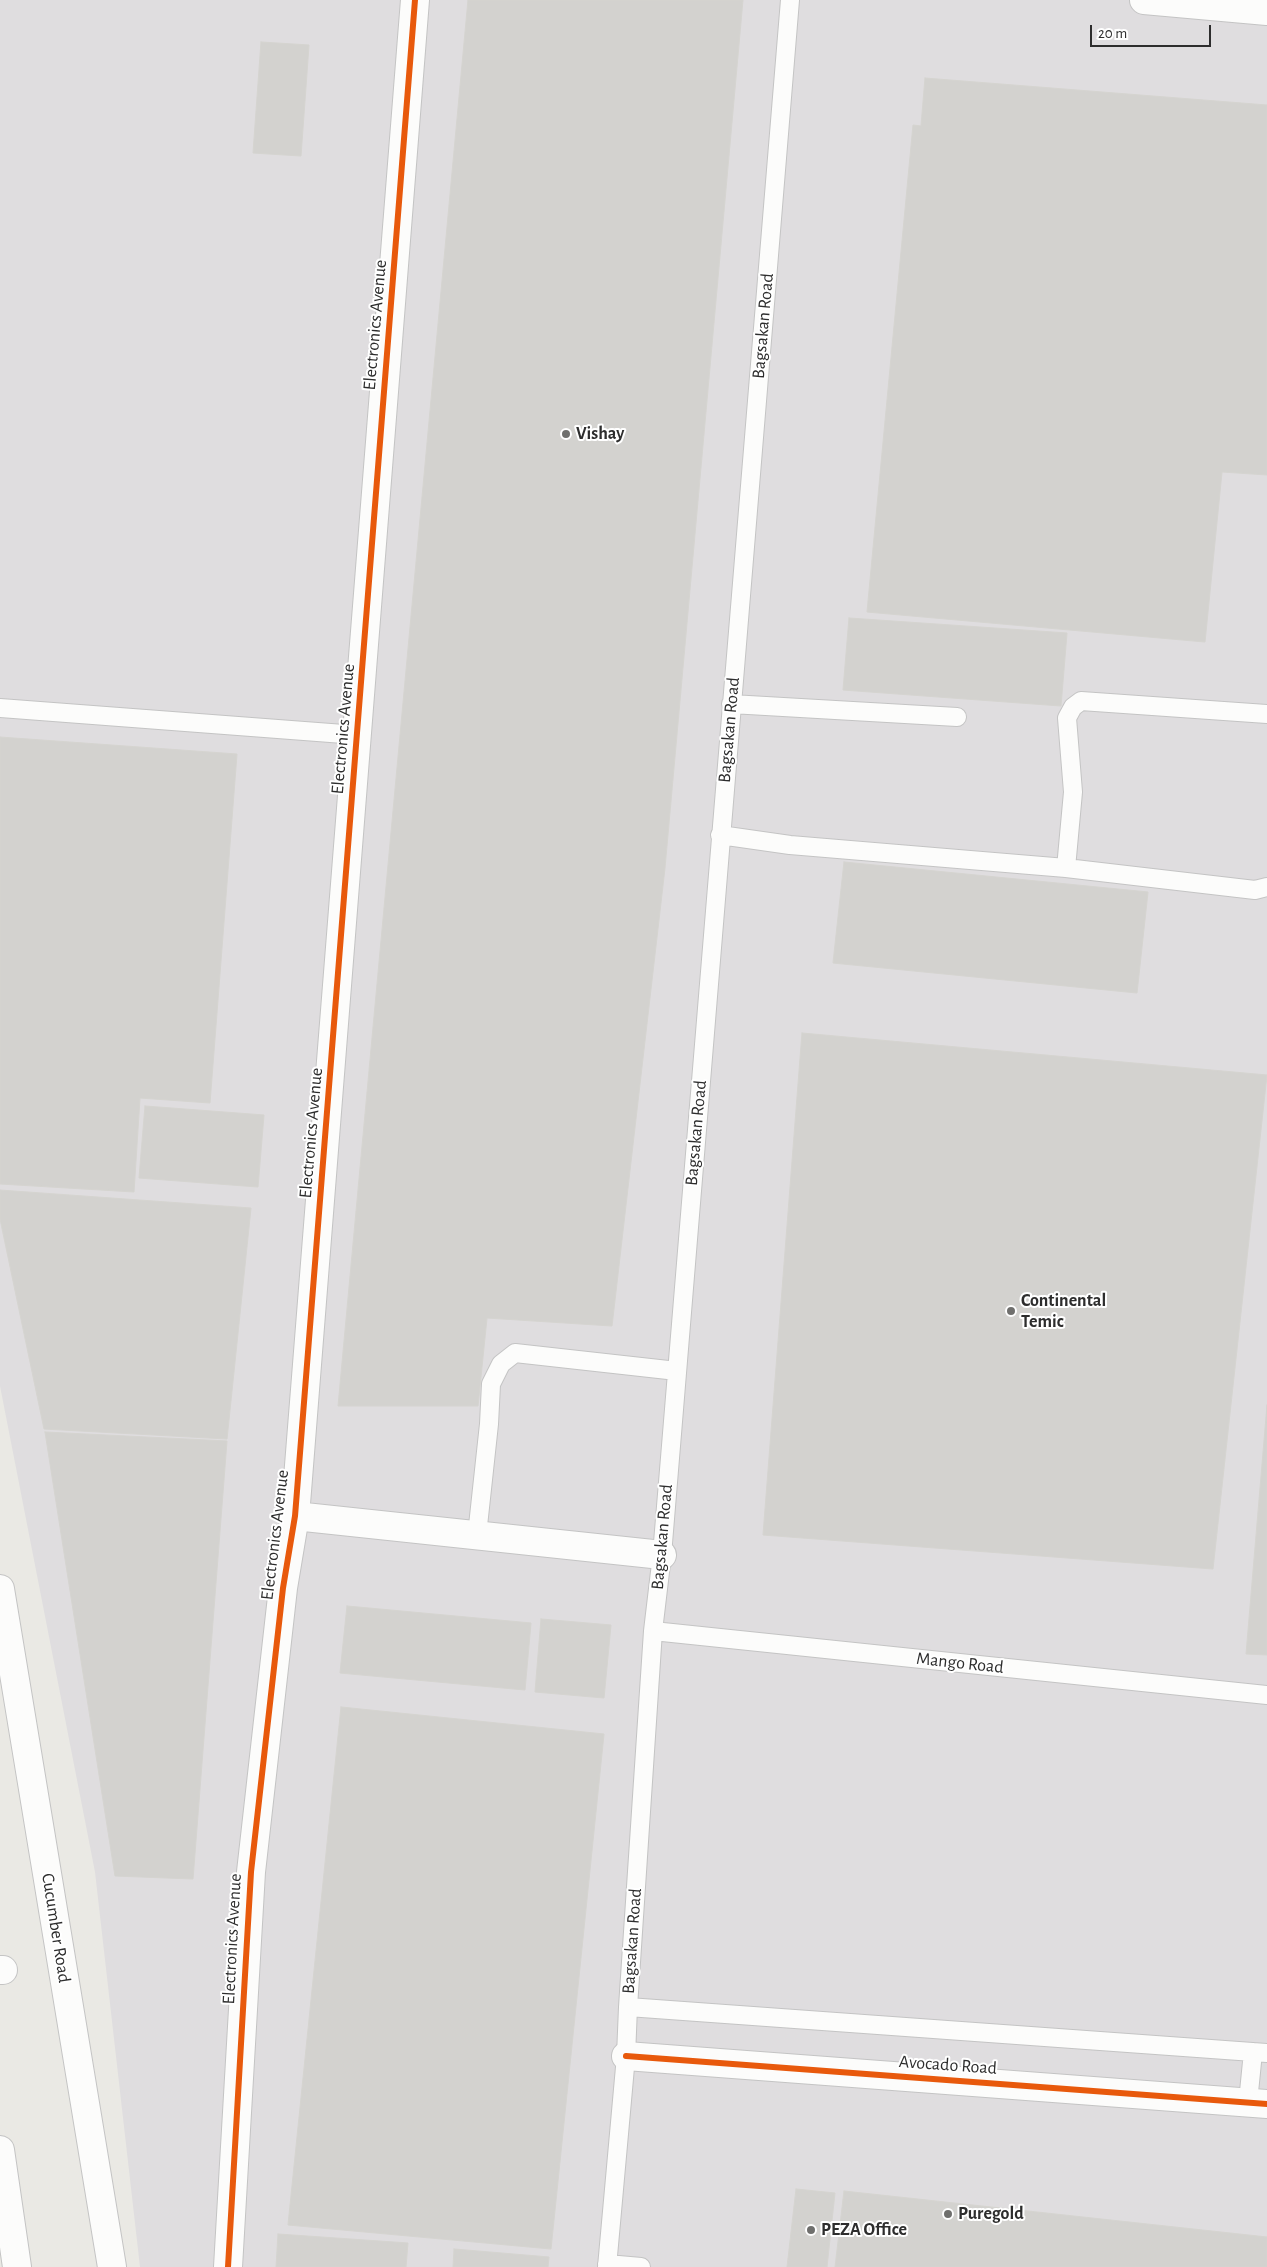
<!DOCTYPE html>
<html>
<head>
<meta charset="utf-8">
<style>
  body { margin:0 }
  #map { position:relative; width:1267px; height:2267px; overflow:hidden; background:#eae9e4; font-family:"Alegreya Sans",sans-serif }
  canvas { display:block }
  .scale { position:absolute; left:1090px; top:25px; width:121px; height:22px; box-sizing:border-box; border:2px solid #2d2d2d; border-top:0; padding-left:6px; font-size:15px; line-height:18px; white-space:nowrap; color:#2d2d2d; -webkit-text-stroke:4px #fff; paint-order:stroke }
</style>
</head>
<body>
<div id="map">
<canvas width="1267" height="2267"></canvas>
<div class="scale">20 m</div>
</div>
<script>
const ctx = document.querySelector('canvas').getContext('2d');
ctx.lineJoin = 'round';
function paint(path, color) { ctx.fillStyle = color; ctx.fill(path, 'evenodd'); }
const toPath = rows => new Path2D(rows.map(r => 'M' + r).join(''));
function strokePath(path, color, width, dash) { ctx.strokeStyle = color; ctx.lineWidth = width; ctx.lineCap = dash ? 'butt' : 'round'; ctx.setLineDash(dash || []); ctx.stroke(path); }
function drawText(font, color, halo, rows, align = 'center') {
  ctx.font = font + ' "Alegreya Sans",sans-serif'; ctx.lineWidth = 4; ctx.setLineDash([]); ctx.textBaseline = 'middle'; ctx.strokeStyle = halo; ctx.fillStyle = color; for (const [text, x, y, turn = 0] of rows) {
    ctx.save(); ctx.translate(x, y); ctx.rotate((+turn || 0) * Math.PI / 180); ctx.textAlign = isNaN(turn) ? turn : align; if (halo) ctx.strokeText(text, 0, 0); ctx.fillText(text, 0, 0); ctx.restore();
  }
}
paint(toPath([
  [0,0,1267,0,1267,2267,140,2267,95,1872,0,1386]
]), '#dfdddf');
const building = toPath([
  [468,0,743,0,665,868,612,1326,487,1318,478,1406,338,1406,468,0],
  [261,42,309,45,301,156,253,153,261,42],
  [925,78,1267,105,1267,475,1222,472,1205,642,867,612,913,125,921,126,925,78],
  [849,618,1067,633,1061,706,843,690,849,618],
  [0,737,237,754,210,1103,140,1098,134,1192,0,1184,0,737],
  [844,862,1148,892,1137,993,833,963,844,862],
  [802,1033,1267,1075,1213,1569,763,1535,802,1033],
  [145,1106,264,1115,258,1187,139,1178,145,1106],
  [0,1190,251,1208,227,1439,44,1429,0,1219,0,1190],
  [1267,1405,1267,1655,1246,1654,1267,1405],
  [45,1432,227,1441,193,1879,115,1876,45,1432],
  [347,1606,531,1623,525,1690,340,1673,347,1606],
  [541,1619,611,1625,604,1698,535,1692,541,1619],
  [341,1707,604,1734,551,2249,288,2225,341,1707],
  [796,2189,835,2193,827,2267,787,2267,796,2189],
  [844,2191,1267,2237,1267,2267,835,2267,844,2191],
  [278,2234,408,2243,406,2267,276,2267,278,2234],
  [454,2249,549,2257,548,2267,453,2267,454,2249]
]);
paint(building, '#d3d2cf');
strokePath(building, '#d5d4d0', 1);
const service = toPath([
  [731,704,957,717],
  [0,708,357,735],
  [720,835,790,845,1066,868,1255,890,1267,887],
  [1066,868,1073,792,1067,718,1073,707,1081,701,1267,714],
  [477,1535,489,1424,491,1384,501,1364,515,1353,677,1371],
  [653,1631,1267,1695],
  [628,2007,1267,2053],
  [1248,2102,1253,2052],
  [607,2264,641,2267],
  [607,2267,626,2056,628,2007,653,1631,662,1555,790,0]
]);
const minor = toPath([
  [295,1516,662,1555],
  [0,1970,3,1970],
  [626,2056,1267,2104],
  [0,2150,17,2267],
  [228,2267,251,1872,283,1588,295,1516,415,0]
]);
const tertiary = toPath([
  [1144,0,1267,11]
]);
const secondary = toPath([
  [0,1589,112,2267]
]);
strokePath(service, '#c4c4c4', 20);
strokePath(minor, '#c4c4c4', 30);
strokePath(tertiary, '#c4c4c4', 30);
strokePath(secondary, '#c4c4c4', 30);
strokePath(service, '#fcfcfb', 18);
strokePath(minor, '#fcfcfb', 28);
strokePath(tertiary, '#fcfcfb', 28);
strokePath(secondary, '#fcfcfb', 28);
strokePath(toPath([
  [626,2056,1267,2104],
  [228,2267,251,1872,283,1588,295,1516,415,0]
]), '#e8590c', 6);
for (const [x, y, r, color] of [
  [566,434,5,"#6f6f6d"],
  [1011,1311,5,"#6f6f6d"],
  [948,2214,5,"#6f6f6d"],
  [811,2230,5,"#6f6f6d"]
]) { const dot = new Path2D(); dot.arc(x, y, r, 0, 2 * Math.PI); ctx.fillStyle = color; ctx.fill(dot); strokePath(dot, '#fff', 2); }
drawText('18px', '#2d2d2d', '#fff', [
  ["Electronics Avenue",375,325,-85],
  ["Bagsakan Road",763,326,-85],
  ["Electronics Avenue",343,729,-85],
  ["Bagsakan Road",729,730,-85],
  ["Electronics Avenue",311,1133,-85],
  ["Bagsakan Road",696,1133,-85],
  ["Electronics Avenue",275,1535,-83],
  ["Bagsakan Road",662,1537,-85],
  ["Mango Road",960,1663,6],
  ["Cucumber Road",56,1928,81],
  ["Electronics Avenue",232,1939,-87],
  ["Bagsakan Road",632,1941,-86],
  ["Avocado Road",948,2065,4]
]);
drawText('bold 18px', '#2d2d2d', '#fff', [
  ["Vishay",576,434],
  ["Continental",1021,1301],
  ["Temic",1021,1322],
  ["Puregold",958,2214],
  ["PEZA Office",821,2230]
], 'left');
</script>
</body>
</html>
